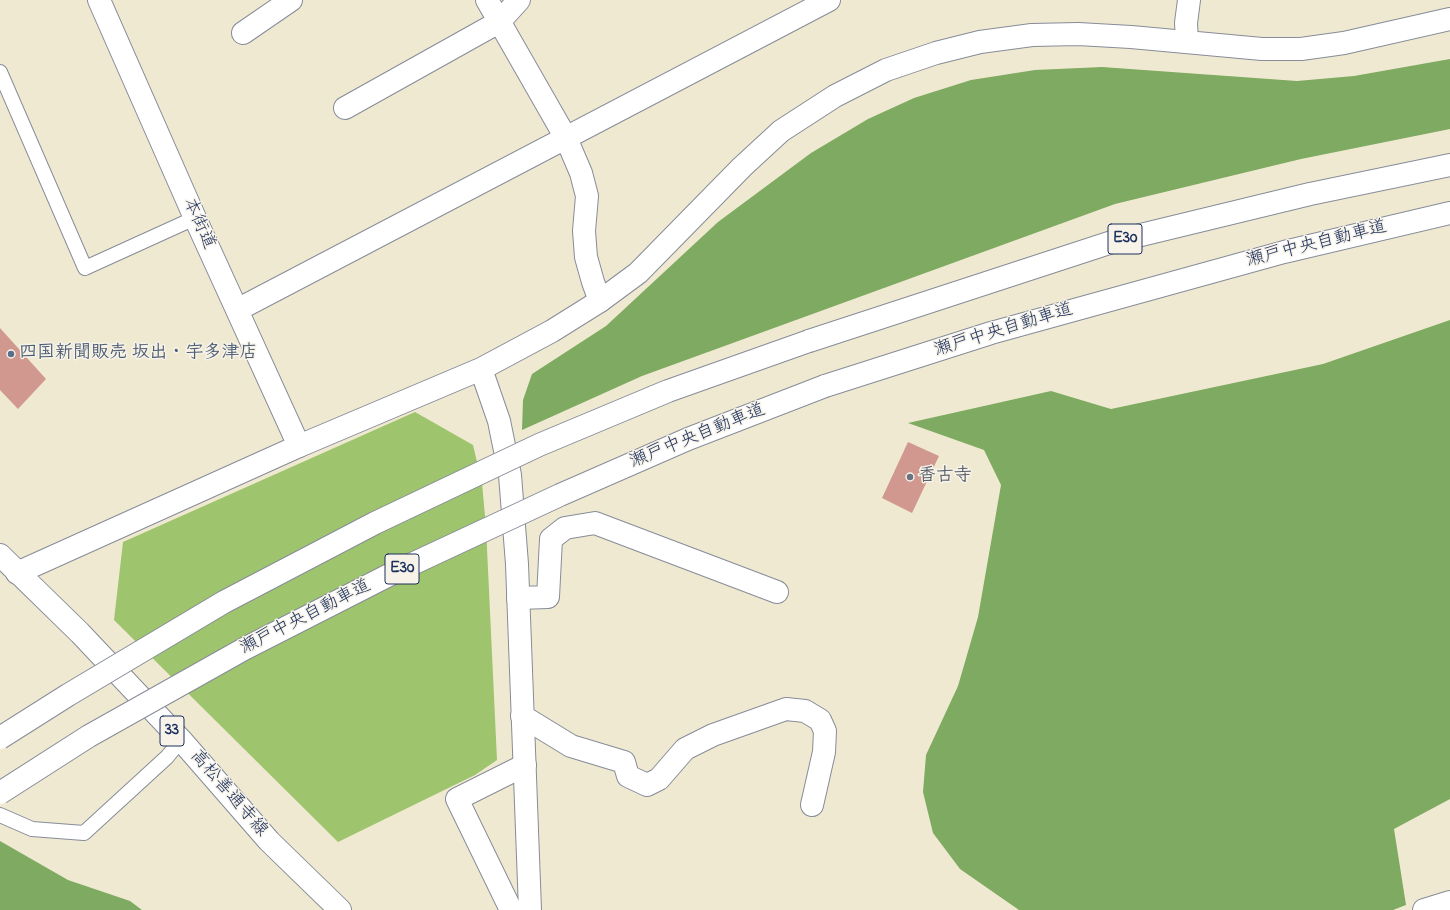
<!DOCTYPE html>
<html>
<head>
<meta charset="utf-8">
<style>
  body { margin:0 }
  canvas { display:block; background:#f0e9d1 }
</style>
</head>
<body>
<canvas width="1450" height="910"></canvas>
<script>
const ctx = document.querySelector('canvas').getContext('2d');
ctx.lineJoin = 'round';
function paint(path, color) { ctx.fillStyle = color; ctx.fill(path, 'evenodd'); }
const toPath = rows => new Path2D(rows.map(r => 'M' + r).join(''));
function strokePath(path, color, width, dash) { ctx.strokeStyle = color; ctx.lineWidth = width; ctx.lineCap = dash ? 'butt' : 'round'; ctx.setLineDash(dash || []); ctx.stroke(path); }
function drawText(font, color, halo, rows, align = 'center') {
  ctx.font = font + ' "Indie Flower","Klee One",sans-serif'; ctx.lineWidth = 3; ctx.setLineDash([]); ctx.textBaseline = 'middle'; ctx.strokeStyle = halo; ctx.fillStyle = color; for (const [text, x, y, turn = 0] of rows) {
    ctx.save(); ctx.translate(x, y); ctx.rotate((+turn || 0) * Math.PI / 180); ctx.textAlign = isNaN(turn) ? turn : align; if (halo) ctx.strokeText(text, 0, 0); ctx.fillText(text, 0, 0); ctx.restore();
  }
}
paint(toPath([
  [415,412,473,445,482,483,486,527,497,760,475,775,338,842,114,620,123,542]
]), '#9ec46e');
paint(toPath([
  [1450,59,1450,129,1301,159,1115,204,642,376,522,430,523,400,532,374,606,326,718,222,811,153,868,119,914,98,971,80,1035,70,1102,67,1297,81,1354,76],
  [1450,320,1450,799,1394,829,1406,905,1393,910,1019,910,960,869,933,833,923,792,926,755,958,686,978,617,1001,485,984,450,908,423,1051,391,1111,409,1323,364],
  [0,841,68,880,130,901,142,910,0,910]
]), '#7eaa61');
paint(toPath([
  [0,328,46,379,18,409,0,390],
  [908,442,939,456,912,513,882,498]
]), '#d0988f');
const service = toPath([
  [0,72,85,268,195,218],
  [0,815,32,829,84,833,167,757,181,740]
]);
const minor = toPath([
  [99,0,195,218,299,446],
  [487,0,566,138,581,173,587,196,584,231,586,257,593,282,600,301],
  [243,33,291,0],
  [1187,42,1186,23,1189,0],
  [345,108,499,22,519,0],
  [237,310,829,0],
  [518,598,548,597,551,539,565,528,595,523,777,592],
  [522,716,571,746,624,762,628,776,647,785,659,779,685,749,713,735,786,709,805,711,820,720,825,731,824,752,812,805],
  [511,910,457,799,525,765],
  [1424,910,1450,902]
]);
const tertiary = toPath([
  [481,369,499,421,510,475,517,564,530,910],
  [17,573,299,446,481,369,552,331,600,301,638,273,742,167,781,131,835,96,886,70,936,53,980,42,1032,35,1078,34,1131,37,1262,49,1301,49,1344,43,1450,19]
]);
const primary = toPath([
  [0,555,80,633,181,740,269,841,340,910]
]);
const motorway = toPath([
  [809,341,1112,242,1310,194,1450,165],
  [825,386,991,333,1284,252,1450,213]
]);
strokePath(service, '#868c98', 16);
strokePath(minor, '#868c98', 24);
strokePath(tertiary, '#868c98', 24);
strokePath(primary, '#868c98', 24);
strokePath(motorway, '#868c98', 24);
strokePath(service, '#fff', 14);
strokePath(minor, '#fff', 22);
strokePath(tertiary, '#fff', 22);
strokePath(primary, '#fff', 22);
strokePath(motorway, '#fff', 22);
const motorwayBridge = toPath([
  [0,738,68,695,224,602,375,523,539,445,668,391,809,341],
  [0,793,89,736,244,649,395,572,560,495,688,439,825,386]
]);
strokePath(motorwayBridge, '#868c98', 24, []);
strokePath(motorwayBridge, '#fff', 22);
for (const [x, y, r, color] of [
  [11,354,4,"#5c6f8a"],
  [910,477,4,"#6b7280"]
]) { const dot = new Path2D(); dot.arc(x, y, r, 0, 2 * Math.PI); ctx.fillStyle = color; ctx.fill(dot); strokePath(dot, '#f7f3e8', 1.5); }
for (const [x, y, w] of [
  [1125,239,34],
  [402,569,34],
  [172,731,24]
]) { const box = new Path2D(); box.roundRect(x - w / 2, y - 15, w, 30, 3); ctx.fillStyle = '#f7f3e8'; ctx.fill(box); strokePath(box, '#1b2f5e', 1); }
drawText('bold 17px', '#1b2f5e', null, [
  ["E30",1125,239],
  ["E30",402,569],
  ["33",172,731]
]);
drawText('18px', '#1b2f5e', '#f7f3e8', [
  ["本街道",198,224,66],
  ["瀬戸中央自動車道",1317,245,-14],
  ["瀬戸中央自動車道",1004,331,-17],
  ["瀬戸中央自動車道",698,437,-22],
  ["瀬戸中央自動車道",306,618,-27],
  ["高松善通寺線",228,794,49]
]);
drawText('bold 18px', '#4e5e75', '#f7f3e8', [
  ["四国新聞販売 坂出・宇多津店",19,354]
], 'left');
drawText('bold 18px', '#5b616d', '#f7f3e8', [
  ["香古寺",918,477]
], 'left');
</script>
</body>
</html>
